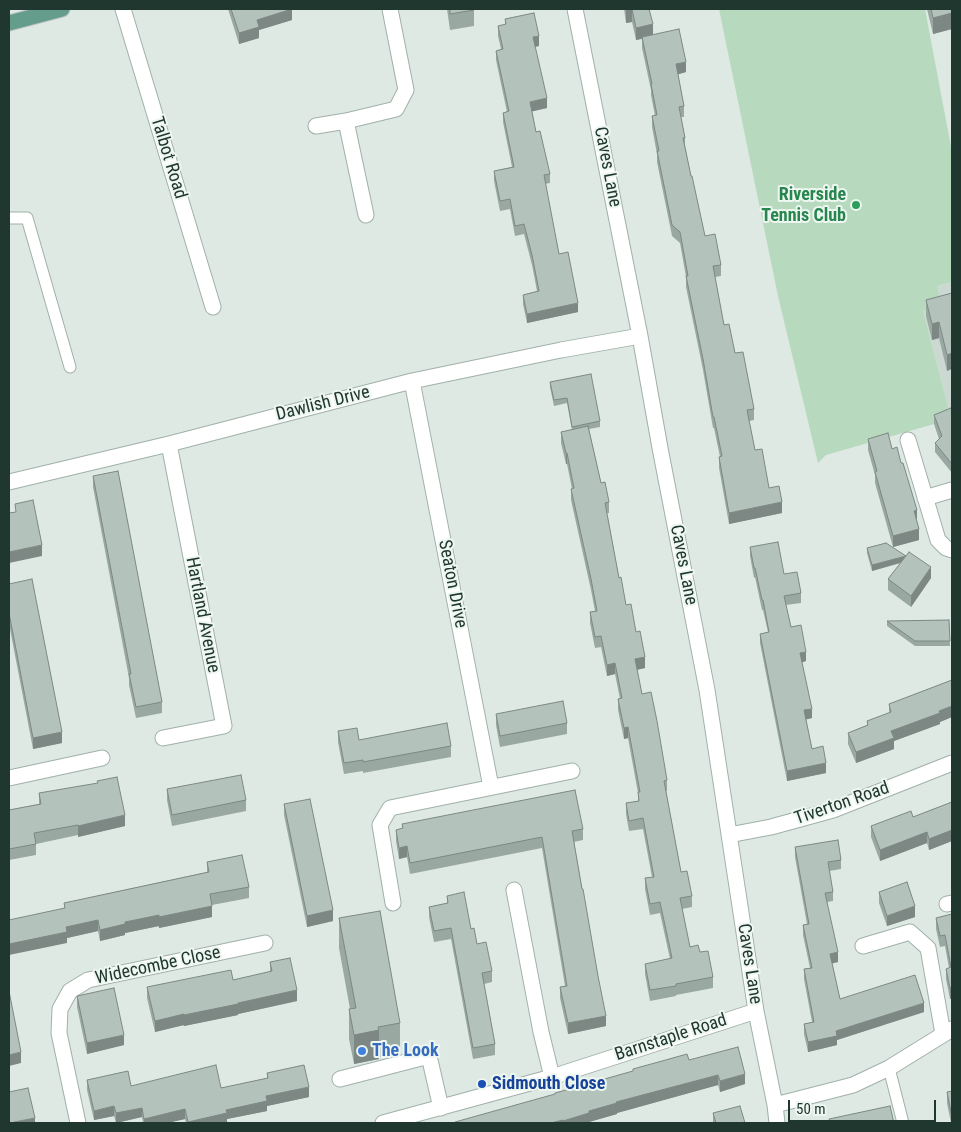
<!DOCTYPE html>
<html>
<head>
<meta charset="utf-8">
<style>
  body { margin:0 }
  #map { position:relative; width:961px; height:1132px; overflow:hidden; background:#dee9e3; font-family:"Roboto Condensed",sans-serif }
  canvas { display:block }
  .frame { position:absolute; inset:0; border:10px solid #203730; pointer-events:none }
  .scale { position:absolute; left:788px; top:1100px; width:148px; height:22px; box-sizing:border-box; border:2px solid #203730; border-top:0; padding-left:6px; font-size:15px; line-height:18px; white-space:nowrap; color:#203730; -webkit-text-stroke:4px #eef6f1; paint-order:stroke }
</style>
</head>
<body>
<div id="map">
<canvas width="961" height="1132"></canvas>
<div class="frame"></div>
<div class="scale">50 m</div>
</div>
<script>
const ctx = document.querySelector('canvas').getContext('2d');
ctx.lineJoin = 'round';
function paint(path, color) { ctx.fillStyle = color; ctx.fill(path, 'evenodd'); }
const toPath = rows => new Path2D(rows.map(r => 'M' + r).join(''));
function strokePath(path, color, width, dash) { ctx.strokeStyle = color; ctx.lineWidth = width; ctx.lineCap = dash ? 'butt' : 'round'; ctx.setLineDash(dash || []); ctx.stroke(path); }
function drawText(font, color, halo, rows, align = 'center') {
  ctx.font = font + ' "Roboto Condensed",sans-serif'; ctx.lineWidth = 4; ctx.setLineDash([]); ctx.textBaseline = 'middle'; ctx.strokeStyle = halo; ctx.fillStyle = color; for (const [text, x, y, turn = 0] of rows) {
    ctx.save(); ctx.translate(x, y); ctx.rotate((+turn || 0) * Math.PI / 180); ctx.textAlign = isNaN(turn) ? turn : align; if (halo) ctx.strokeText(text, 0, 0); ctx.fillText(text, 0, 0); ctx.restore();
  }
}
paint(toPath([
  [952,282,952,417,951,418,923,311,941,306,937,286]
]), '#ccd8d2');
paint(toPath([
  [719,9,925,9,952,152,952,282,937,286,942,306,923,311,951,418,934,424,826,455,818,463,778,296]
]), '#b7d9be');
const service = toPath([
  [9,218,27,218,70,367],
  [889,1068,903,1123]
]);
const minor = toPath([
  [123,9,213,307],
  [575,9,640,336,660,448,707,690,756,1011,775,1105,777,1123],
  [346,121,366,215],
  [316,126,346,121,396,109,406,90,390,9],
  [412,381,491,787],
  [908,440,938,540,946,548,952,550],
  [9,482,169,444,412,381,561,350,640,336],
  [925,498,952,490],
  [163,738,224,726,169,444],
  [9,778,102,758],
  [729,835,771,827,833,810,952,763],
  [514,890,541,1032,552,1077],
  [393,903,380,825,390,808,572,771],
  [947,904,952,903],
  [863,946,910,932,928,948,943,1034],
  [340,1079,429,1056,441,1108],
  [775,1105,853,1085,889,1068,952,1029],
  [78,1123,59,1033,60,1009,70,991,88,980,265,943],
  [383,1123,552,1077,756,1011]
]);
const primary = toPath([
  [9,23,62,9]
]);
strokePath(service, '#a1b0aa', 13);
strokePath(minor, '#a1b0aa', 17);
strokePath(primary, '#bcc3c1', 17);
strokePath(service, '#fff', 11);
strokePath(minor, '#fff', 15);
strokePath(primary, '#649d8b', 15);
paint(toPath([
  [228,9,292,9,292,20,259,30,259,38,239,44],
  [447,9,474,9,474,26,450,30],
  [624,9,649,9,653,35,686,72,678,74,684,106,684,117,681,117,685,138,685,146,691,176,705,236,721,265,721,276,715,277,724,325,735,353,754,409,754,420,749,421,755,450,769,488,782,513,729,524,719,468,719,457,720,457,714,428,713,428,703,370,686,287,686,277,680,243,672,236,657,162,657,154,652,127,652,116,655,116,651,95,651,90,642,48,642,39,636,40,632,22,626,23],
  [927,9,952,9,952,29,933,34],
  [505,19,539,46,535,47,547,108,532,111,536,132,550,174,550,183,545,184,559,254,578,312,527,323,523,304,523,295,537,291,532,265,524,234,515,236,510,209,500,211,494,181,494,171,512,167,503,122,503,113,507,112,496,60,496,51,501,49,498,36,498,26,505,25],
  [952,293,947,371,939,338,932,340,926,316,926,300],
  [550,382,600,421,600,427,589,429,601,483,609,502,609,513,607,513,619,578,626,605,636,632,645,668,637,670,642,694,667,780,667,791,666,791,681,872,692,896,692,907,682,909,690,947,700,952,713,977,713,988,676,995,676,996,650,1001,645,974,645,964,670,959,660,913,650,915,645,889,645,878,652,877,643,829,629,831,626,814,626,803,638,801,638,793,628,738,624,739,618,710,618,699,620,699,615,674,607,676,601,647,595,648,590,623,590,612,595,611,591,590,571,500,571,489,572,489,567,464,566,464,561,443,561,432,572,430,567,403,554,406,550,387],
  [952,412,952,473,935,452,935,443,939,439,934,424,934,415],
  [868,439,917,520,919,540,893,547,875,483,875,475,868,450],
  [93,476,162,702,162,713,136,718,129,685,129,678,93,487],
  [886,543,931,578,911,607,888,590,888,579,901,563,872,571,867,553,867,548],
  [750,547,784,574,801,593,801,603,786,605,791,627,806,661,802,662,812,718,806,719,812,749,826,773,787,781,760,643,760,634,768,632,763,610,762,610,755,577,754,578,750,556],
  [9,584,62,743,33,749,9,624],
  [949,620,950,646,915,646,887,626,887,621],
  [952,680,952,717,940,722,940,724,894,741,894,749,856,763,848,744,848,733,867,725,867,721,889,713,889,704],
  [496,714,567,723,567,734,500,747,496,725],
  [338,731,359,740,451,746,451,757,363,773,363,771,344,774,338,742],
  [167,789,246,800,246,811,172,826,167,800],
  [39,793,125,826,78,837,78,835,36,844,36,855,9,860,9,810,39,804],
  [952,802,952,841,929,850,927,843,880,861,871,837,871,826,913,817],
  [284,804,333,921,307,927,284,815],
  [402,824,583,829,583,840,574,842,606,1026,568,1034,560,998,560,987,565,986,542,848,410,874,407,857,399,859,396,841,396,830,402,829],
  [795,847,841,860,841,869,829,871,833,892,833,901,827,902,838,962,832,963,840,999,924,1012,837,1040,837,1045,808,1052,804,1034,804,1024,812,1022,804,979,804,969,810,968,803,935,803,925,807,924,795,857],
  [207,862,249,887,249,898,212,905,212,917,159,928,159,926,125,933,125,935,100,941,98,931,67,938,67,943,64,903,207,872],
  [879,892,915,917,887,926,879,903],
  [447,896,471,929,477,944,492,971,492,982,484,984,495,1044,495,1055,473,1059,451,939,434,942,429,917,429,907,447,903],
  [952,914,952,998,950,999,946,979,946,969,949,968,945,946,940,947,936,929,936,918],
  [339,918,400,1023,400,1053,379,1057,379,1059,354,1064,349,1039,349,1009,350,1009,339,948],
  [270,962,297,1001,238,1014,238,1015,184,1026,184,1025,155,1032,147,998,147,987,233,980,270,972],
  [77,996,124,1045,87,1054,77,1007],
  [689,1060,745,1084,720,1092,718,1085,617,1113,617,1114,589,1122,589,1123,455,1123],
  [267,1073,309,1097,267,1106,267,1111,227,1119,227,1123,186,1123,185,1119,167,1123,143,1123,142,1117,116,1123,114,1116,94,1120,87,1090,87,1080,131,1086,221,1088,267,1078],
  [952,1091,952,1123,951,1123,947,1103,947,1092],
  [713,1113,745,1123,713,1123]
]), '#9aa8a2');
paint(toPath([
  [292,9,292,20,259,30,259,38,239,44,239,33,257,20],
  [632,9,632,22,626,23,626,10],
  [952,13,952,29,933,34,933,18],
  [653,24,653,36,636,40,636,28],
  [539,36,539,46,533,47,533,37],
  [686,62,686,72,676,75,676,64],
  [547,98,547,108,530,112,530,102],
  [578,303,578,312,527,323,527,314],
  [939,322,939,338,932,340,932,324],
  [952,353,952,369,947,371,947,355],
  [566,453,567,453,567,464,566,464],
  [782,502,782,513,729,524,729,513],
  [917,510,917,521,914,511],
  [919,529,919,540,893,547,893,536],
  [42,545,42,556,9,563,9,552],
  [906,556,906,561,872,571,872,565],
  [931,567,931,578,911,607,911,596],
  [806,652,806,661,800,663,800,653],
  [645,657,645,668,635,670,635,659],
  [615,663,615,674,607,676,607,665],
  [952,706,952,717,940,722,940,724,894,741,894,749,856,763,856,752,891,731],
  [812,709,812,718,804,720,804,710],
  [628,727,628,738,624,739,624,728],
  [62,732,62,743,33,749,33,738],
  [826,763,826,773,787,781,787,771],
  [125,815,125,826,78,837,78,826],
  [952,830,952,841,929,850,929,839],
  [927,832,927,843,880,861,880,850],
  [407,846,407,857,399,859,399,848],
  [212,906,212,917,159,928,159,917],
  [915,906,915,917,887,926,887,916],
  [333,910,333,921,307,927,307,916],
  [159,915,159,926,125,933,125,935,100,941,100,930,125,922],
  [98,920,98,931,67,938,67,943,9,955,9,944,66,927],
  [838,952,838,962,830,964,830,954],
  [952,987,952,998,950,999,950,988],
  [297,990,297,1001,238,1014,238,1015,184,1026,184,1015],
  [924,1003,924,1012,837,1040,837,1045,808,1052,808,1042,836,1031],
  [184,1014,184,1025,155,1032,155,1021],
  [606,1016,606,1026,568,1034,568,1023],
  [379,1030,379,1059,354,1064,354,1035],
  [124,1035,124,1045,87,1054,87,1043],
  [21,1052,21,1063,9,1066,9,1055],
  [745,1074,745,1084,720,1092,720,1081],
  [718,1075,718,1085,617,1113,617,1114,589,1122,589,1123,563,1123,563,1121,589,1111,616,1102],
  [309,1087,309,1097,267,1106,267,1111,227,1119,227,1123,188,1123,188,1122,266,1096],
  [114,1106,114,1116,94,1120,94,1111],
  [142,1108,142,1117,116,1123,116,1113],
  [185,1109,185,1119,167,1123,144,1123,144,1119],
  [35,1118,35,1123,14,1123,14,1122],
  [563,1120,563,1123,551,1123]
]), '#7d8884');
const building = toPath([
  [231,9,292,9,257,20,259,27,239,33,231,9],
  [450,9,474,9,474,10,450,14,450,9],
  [626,9,649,9,653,24,636,28,632,9,626,10,626,9],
  [931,9,952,9,952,13,933,18,931,9],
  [534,13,539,36,533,37,547,98,530,102,536,132,540,131,550,174,544,175,559,254,568,252,578,303,527,314,523,295,539,291,532,255,524,224,515,226,510,199,500,201,494,171,514,167,503,113,509,111,496,51,503,49,498,26,506,24,505,19,534,13],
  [679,29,686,62,676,64,684,106,679,107,685,138,683,138,691,176,692,176,705,236,715,234,721,265,713,266,724,325,729,324,735,353,743,352,754,409,747,410,755,450,762,449,769,488,779,486,782,502,729,513,719,457,722,456,714,417,713,417,703,359,686,276,688,276,680,232,672,225,657,151,659,151,652,116,657,115,651,84,652,84,642,37,679,29],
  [952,293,952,353,947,355,939,322,932,324,926,300,952,293],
  [591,374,600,421,572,427,567,398,554,400,550,382,591,374],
  [951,408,952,412,952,464,935,443,942,436,934,415,951,408],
  [588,426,601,483,605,482,609,502,605,503,619,578,621,577,626,605,631,604,636,632,640,631,645,657,635,659,642,694,651,692,657,721,667,780,664,781,681,872,687,871,692,896,680,898,690,947,698,945,700,952,708,951,713,977,676,984,676,986,650,990,645,964,672,958,660,902,650,904,645,878,654,877,643,818,629,821,626,803,639,801,638,792,640,792,628,727,624,728,618,699,622,698,615,663,607,665,601,636,595,637,590,612,597,611,591,579,571,489,574,488,567,453,566,453,561,432,588,426],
  [888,433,892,449,897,447,901,463,903,463,917,510,914,511,919,529,893,536,875,472,877,471,868,439,888,433],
  [118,471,162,702,136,707,129,674,131,674,93,476,118,471],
  [33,500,42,545,9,552,9,513,16,512,15,504,33,500],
  [778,542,784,574,797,572,801,593,784,596,791,627,801,625,806,652,800,653,812,709,804,710,812,749,823,746,826,763,787,771,760,634,769,632,763,600,762,600,755,568,754,568,750,547,778,542],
  [886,543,906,556,872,565,867,548,886,543],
  [909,552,931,567,911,596,888,579,909,552],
  [32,579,62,732,33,738,9,613,9,584,32,579],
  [949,620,950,641,915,641,887,621,949,620],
  [952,680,952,706,939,711,940,713,891,731,894,738,856,752,848,733,868,725,867,721,891,712,889,704,952,680],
  [563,701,567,723,500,736,496,714,563,701],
  [447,723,451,746,363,762,363,760,344,763,338,731,357,728,359,740,447,723],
  [241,775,246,800,172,815,167,789,241,775],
  [117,777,125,815,78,826,78,825,34,833,36,844,9,849,9,810,41,804,39,793,98,783,97,781,117,777],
  [575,790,583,829,572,831,582,889,583,889,598,976,606,1016,568,1023,560,987,567,986,542,837,410,863,407,846,399,848,396,830,403,828,402,824,575,790],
  [310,799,333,910,307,916,284,804,310,799],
  [952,802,952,830,929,839,927,832,880,850,871,826,911,811,913,817,952,802],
  [838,840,841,860,828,862,833,892,825,893,838,952,830,954,840,999,915,975,924,1003,836,1031,837,1036,808,1042,804,1024,814,1022,804,969,812,968,803,925,809,924,795,847,838,840],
  [242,855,249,887,210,894,212,906,159,917,159,915,125,922,125,924,100,930,98,920,66,927,67,932,9,944,9,920,65,908,64,903,209,872,207,862,242,855],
  [907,882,915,906,887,916,879,892,907,882],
  [464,892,471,929,474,928,477,944,486,942,492,971,482,973,495,1044,473,1048,451,928,434,931,429,907,448,903,447,896,464,892],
  [380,911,400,1023,378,1027,379,1030,354,1035,349,1009,356,1008,339,918,380,911],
  [952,914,952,987,950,988,946,969,951,967,945,935,940,936,936,918,952,914],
  [290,958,297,990,238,1003,238,1004,184,1015,184,1014,155,1021,147,987,231,970,233,980,272,971,270,962,290,958],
  [114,988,124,1035,87,1043,77,996,114,988],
  [9,991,21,1052,9,1055,9,991],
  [738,1047,745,1074,720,1081,718,1075,616,1102,617,1103,589,1111,589,1113,563,1121,563,1120,551,1123,455,1123,455,1122,555,1094,555,1093,633,1071,633,1069,662,1061,687,1054,689,1060,738,1047],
  [216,1065,221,1088,268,1078,267,1073,304,1065,309,1087,266,1096,267,1101,226,1110,227,1113,188,1122,185,1109,144,1119,142,1108,116,1113,114,1106,94,1111,87,1080,128,1071,131,1086,216,1065],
  [28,1088,35,1118,14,1122,14,1123,9,1123,9,1092,28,1088],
  [952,1091,952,1117,947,1092,952,1091],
  [740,1106,745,1123,716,1123,713,1113,740,1106],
  [890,1106,894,1123,830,1123,829,1119,890,1106]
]);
paint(building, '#b3c3bc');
strokePath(building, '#7d8884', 1);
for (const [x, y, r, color] of [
  [856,205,5,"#2e9e5b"],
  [362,1051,5,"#3f7fe0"],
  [482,1084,5,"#1a4fb4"]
]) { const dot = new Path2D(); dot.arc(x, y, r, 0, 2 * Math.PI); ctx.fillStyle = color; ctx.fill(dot); strokePath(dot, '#eef6f1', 2); }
drawText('18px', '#203730', '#eef6f1', [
  ["Talbot Road",168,158,73],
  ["Caves Lane",607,167,79],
  ["Dawlish Drive",323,404,-14],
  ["Caves Lane",683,565,79],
  ["Seaton Drive",452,584,79],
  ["Hartland Avenue",202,615,79],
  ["Tiverton Road",842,804,-19],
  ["Caves Lane",749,964,81],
  ["Widecombe Close",158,966,-12],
  ["Barnstaple Road",671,1038,-18]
]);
drawText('bold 18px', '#27864d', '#eef6f1', [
  ["Riverside",846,195],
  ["Tennis Club",846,216]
], 'right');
drawText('bold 18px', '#366cbe', '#eef6f1', [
  ["The Look",372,1051]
], 'left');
drawText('bold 18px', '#164399', '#eef6f1', [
  ["Sidmouth Close",492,1084]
], 'left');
</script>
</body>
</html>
